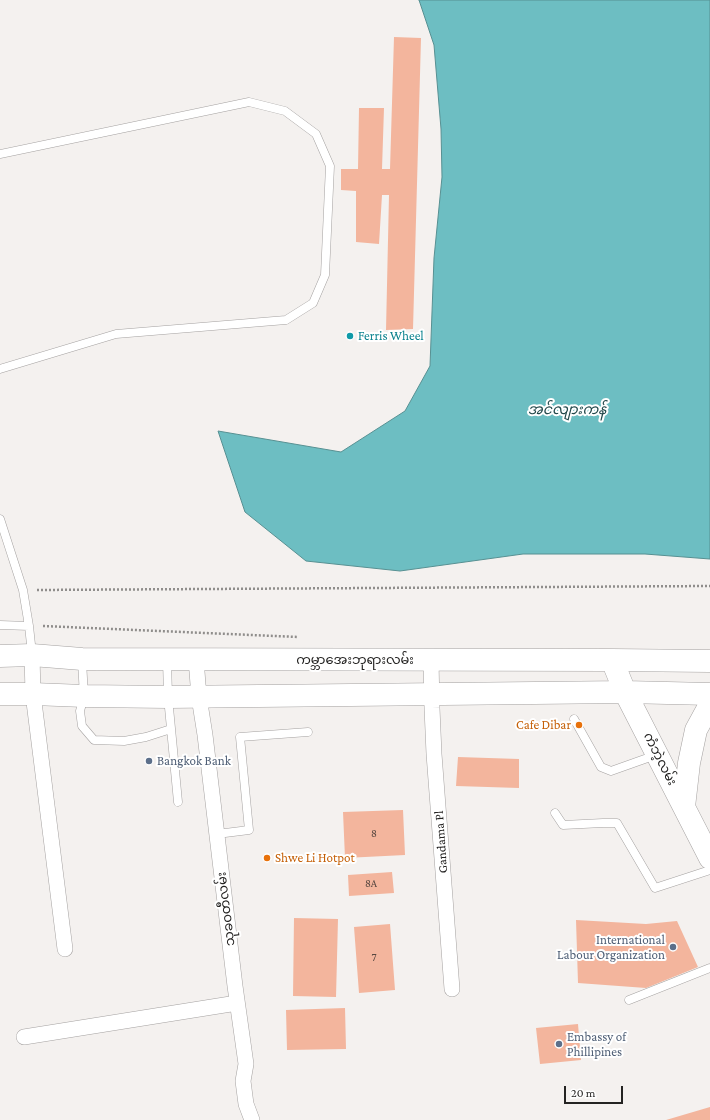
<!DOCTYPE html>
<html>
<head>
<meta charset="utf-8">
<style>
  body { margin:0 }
  #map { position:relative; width:710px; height:1120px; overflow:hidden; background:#f4f1ef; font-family:"Crimson Pro",serif }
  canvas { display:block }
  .scale { position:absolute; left:564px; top:1086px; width:59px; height:18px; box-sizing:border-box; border:2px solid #242322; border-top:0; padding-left:5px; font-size:12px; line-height:14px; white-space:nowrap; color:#242322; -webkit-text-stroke:3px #fff; paint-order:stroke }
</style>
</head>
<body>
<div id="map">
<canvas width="710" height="1120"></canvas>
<div class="scale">20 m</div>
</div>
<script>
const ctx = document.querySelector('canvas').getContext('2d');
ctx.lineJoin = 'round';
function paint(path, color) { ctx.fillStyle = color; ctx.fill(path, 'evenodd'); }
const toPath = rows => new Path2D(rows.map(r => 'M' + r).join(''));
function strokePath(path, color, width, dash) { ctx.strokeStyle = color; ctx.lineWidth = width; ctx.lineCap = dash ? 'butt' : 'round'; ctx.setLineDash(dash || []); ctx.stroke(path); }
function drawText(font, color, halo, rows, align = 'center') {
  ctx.font = font + ' "Crimson Pro","Noto Sans Myanmar",serif'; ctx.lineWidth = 4; ctx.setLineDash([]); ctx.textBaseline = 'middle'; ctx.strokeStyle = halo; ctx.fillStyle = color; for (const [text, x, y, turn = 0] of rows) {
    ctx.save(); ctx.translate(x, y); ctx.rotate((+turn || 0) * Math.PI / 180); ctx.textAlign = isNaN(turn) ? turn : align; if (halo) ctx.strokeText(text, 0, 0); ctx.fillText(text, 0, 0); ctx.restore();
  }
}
const water = toPath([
  [419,0,710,0,710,559,645,554,523,554,400,571,306,561,245,512,218,431,341,452,405,411,430,366,434,258,442,177,441,129,434,45,419,0]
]);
paint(water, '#6dbec2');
strokePath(water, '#579092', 1);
paint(toPath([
  [394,37,421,38,413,329,386,330,389,195,382,195,379,244,356,242,356,191,341,190,341,169,358,169,359,108,384,108,382,169,390,169],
  [458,757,519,759,519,788,456,786],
  [403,810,405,855,345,858,343,812],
  [392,872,394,893,349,896,348,875],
  [294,918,338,919,336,997,293,996],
  [576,920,646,924,677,921,698,967,646,988,578,983],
  [390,924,395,990,359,993,354,927],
  [345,1008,346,1049,287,1050,286,1010],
  [578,1024,581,1060,540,1064,536,1028],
  [710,1107,710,1120,666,1120]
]), '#f3b59d');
const lane = toPath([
  [0,154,249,102,285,111,316,134,330,166,325,275,313,303,286,320,116,334,0,369],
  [0,519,23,590,29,626,32,654],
  [0,625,29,626],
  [167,659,168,697,178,802],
  [82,661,84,696,80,711,82,726,94,740,124,741,146,737,171,729],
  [574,719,601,767,611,771,656,755],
  [555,813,563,825,603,823,617,823,655,888,710,870],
  [217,834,249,830,240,737,308,732],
  [629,1000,710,968]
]);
const street = toPath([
  [32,655,33,694,65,949],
  [196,659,199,697,205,735,235,986,246,1064,243,1081,246,1104,252,1120],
  [431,660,432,708,434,754,452,989],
  [24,1037,237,1003]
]);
const primary = toPath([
  [0,656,32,655,82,659,612,660,710,661],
  [612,660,625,692,710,858],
  [0,694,33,694,84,696,168,697,625,692,710,694],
  [684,807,689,763,696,730,708,708,710,706]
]);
strokePath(lane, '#a4a1a0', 9);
strokePath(street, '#a4a1a0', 16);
strokePath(primary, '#a4a1a0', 23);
strokePath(toPath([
  [37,590,710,586],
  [43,626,298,637]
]), '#8f8d8b', 2.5, [2, 2]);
strokePath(lane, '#fff', 8);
strokePath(street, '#fff', 15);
strokePath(primary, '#fff', 22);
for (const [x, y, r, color] of [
  [350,336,4,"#0f9aa8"],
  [579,725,4,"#e8710a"],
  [149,761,4,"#5c6f8a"],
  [267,858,4,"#e8710a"],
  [673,947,4,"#5c6f8a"],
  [559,1044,4,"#5c6f8a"]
]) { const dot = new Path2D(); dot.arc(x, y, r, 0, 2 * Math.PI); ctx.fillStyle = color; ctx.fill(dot); strokePath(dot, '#fff', 1.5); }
drawText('11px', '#584841', null, [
  ["8",374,834],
  ["8A",371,884],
  ["7",374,958]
]);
drawText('13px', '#0d838f', '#fff', [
  ["Ferris Wheel",358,336]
], 'left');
drawText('13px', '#242322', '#fff', [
  ["ကမ္ဘာအေးဘုရားလမ်း",355,660],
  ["ကံဘဲ့လမ်း",660,759,63],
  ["Gandama Pl",441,842,-94],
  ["သုခဝတီလမ်း",226,909,-97]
]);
drawText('13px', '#c56008', '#fff', [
  ["Cafe Dibar",571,725],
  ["Shwe Li Hotpot",275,858,"left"]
], 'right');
drawText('13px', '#4e5e75', '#fff', [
  ["Bangkok Bank",157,761],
  ["International",665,940,"right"],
  ["Labour Organization",665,955,"right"],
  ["Embassy of",567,1037],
  ["Phillipines",567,1052]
], 'left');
drawText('italic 14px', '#22484a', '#fff', [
  ["အင်လျားကန်",567,410]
]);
</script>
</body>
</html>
